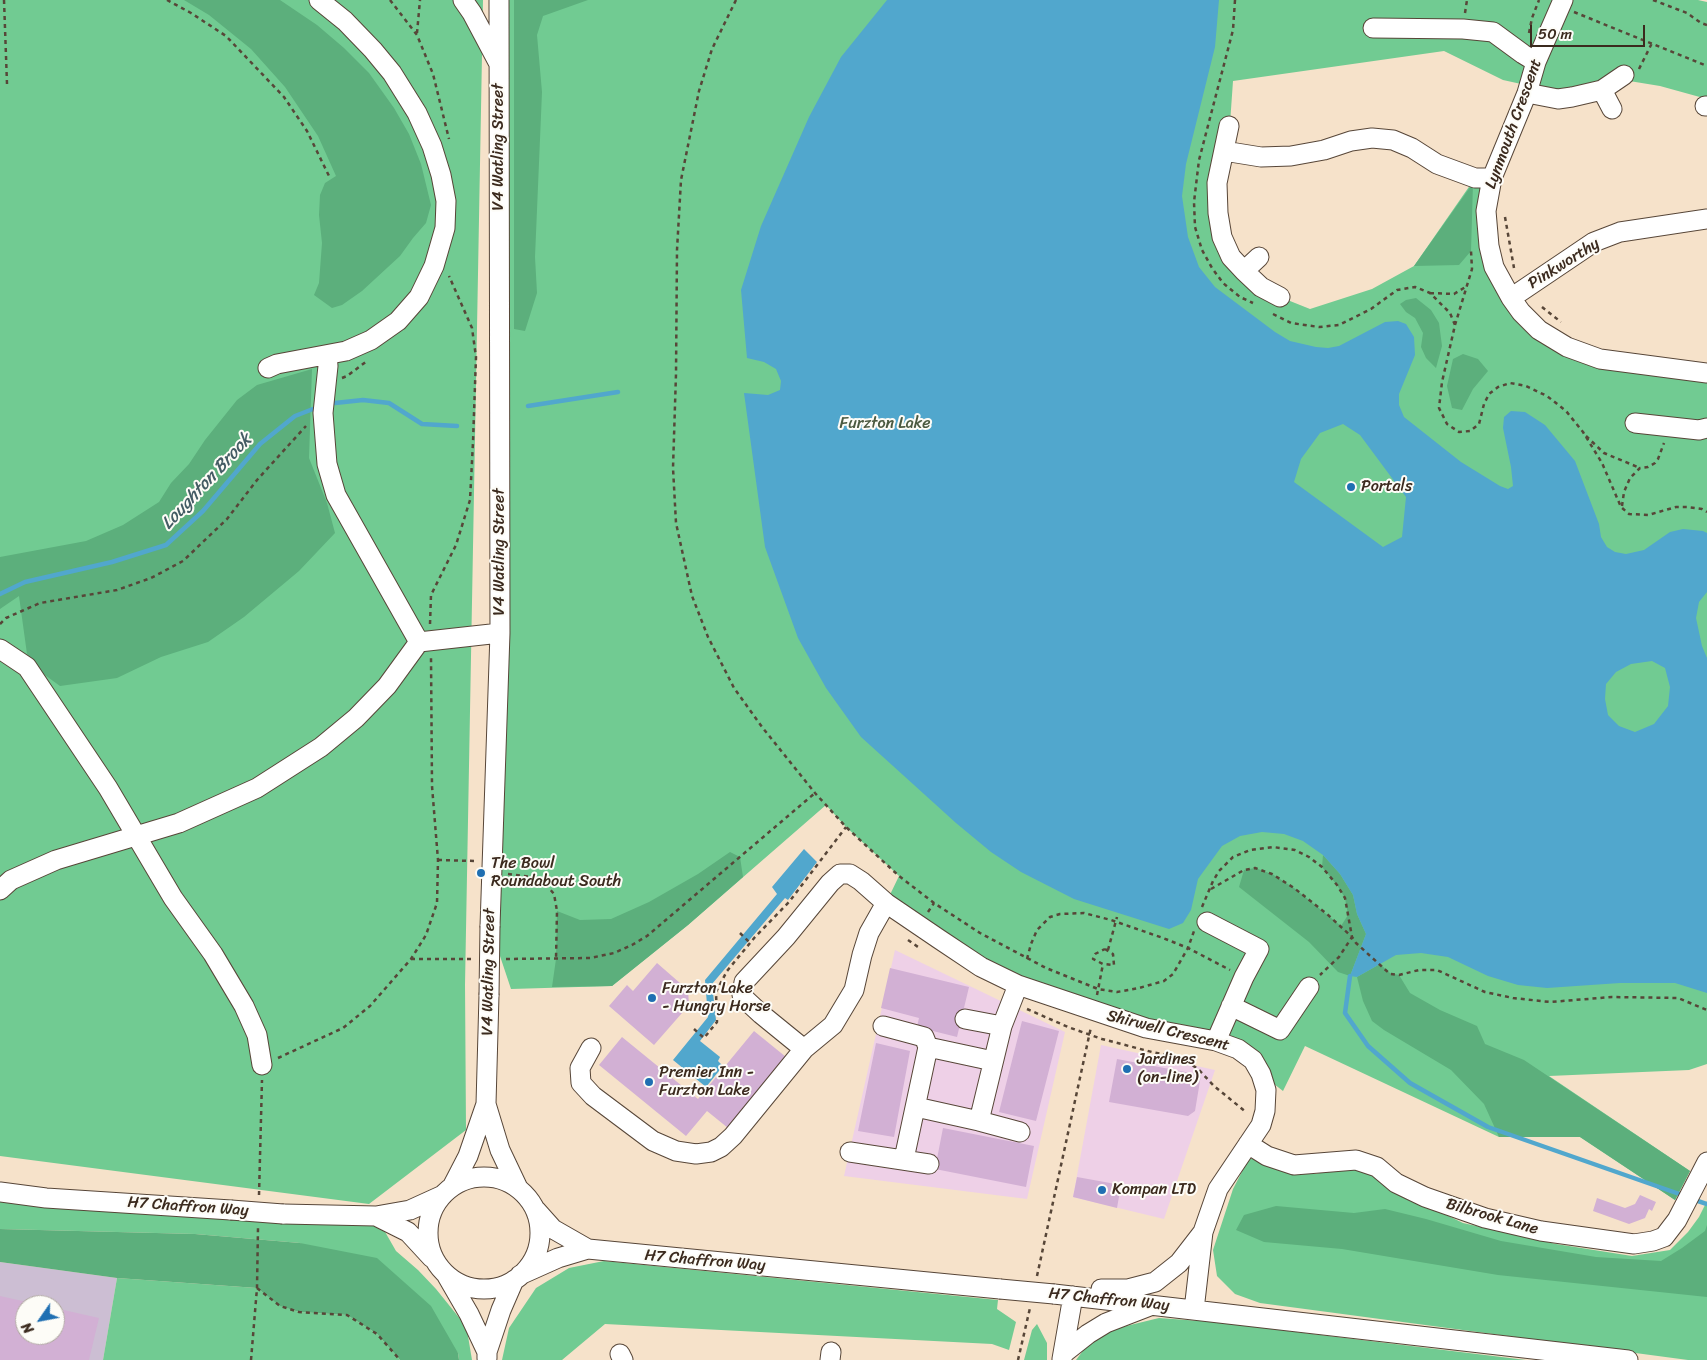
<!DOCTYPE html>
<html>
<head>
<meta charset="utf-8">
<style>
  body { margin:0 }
  #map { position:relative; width:1707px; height:1360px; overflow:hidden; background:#f6e2ca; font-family:Sriracha,sans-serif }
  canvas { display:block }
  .north { position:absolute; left:15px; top:1295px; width:50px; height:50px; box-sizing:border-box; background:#fdfcf7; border:1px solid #afa8a0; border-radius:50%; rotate:237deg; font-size:14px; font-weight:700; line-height:20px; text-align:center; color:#3b2a1e }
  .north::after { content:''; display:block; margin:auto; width:18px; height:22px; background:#1f6fb2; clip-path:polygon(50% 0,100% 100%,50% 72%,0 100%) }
  .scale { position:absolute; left:1530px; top:25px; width:115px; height:22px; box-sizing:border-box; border:2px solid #3b2a1e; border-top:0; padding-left:6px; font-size:15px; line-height:18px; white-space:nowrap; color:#3b2a1e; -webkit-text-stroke:4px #fdfcf7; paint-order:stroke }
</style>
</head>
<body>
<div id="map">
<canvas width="1707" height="1360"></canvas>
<div class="north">N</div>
<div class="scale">50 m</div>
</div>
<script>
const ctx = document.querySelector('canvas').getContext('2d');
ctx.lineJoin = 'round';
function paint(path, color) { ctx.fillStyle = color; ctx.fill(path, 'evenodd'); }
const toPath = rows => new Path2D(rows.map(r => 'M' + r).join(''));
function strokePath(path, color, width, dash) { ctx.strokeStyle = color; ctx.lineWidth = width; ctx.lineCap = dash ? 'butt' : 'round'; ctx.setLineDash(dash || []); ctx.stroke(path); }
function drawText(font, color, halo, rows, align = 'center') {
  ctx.font = font + ' Sriracha,sans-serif'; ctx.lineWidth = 4; ctx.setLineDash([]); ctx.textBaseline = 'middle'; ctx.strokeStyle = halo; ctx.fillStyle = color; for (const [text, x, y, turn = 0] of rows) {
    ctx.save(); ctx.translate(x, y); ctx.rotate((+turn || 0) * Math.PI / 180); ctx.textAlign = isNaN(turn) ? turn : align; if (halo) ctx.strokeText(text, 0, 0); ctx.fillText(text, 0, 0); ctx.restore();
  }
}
paint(toPath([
  [895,950,1065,1032,1027,1199,844,1176],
  [1101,1045,1215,1070,1164,1219,1073,1197]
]), '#eed0e7');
paint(toPath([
  [0,1262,117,1278,103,1360,0,1360],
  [25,1305,55,1305,55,1335,25,1335]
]), '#ccbed3');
paint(toPath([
  [0,0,483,0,465,984,466,1130,369,1204,0,1156],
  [499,0,1698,0,1707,2,1707,99,1660,86,1611,78,1553,91,1503,80,1444,51,1233,81,1222,237,1280,297,1310,309,1372,289,1414,266,1473,181,1492,178,1486,211,1511,298,1567,347,1707,373,1707,1064,1689,1070,1549,1076,1690,1171,1675,1200,1580,1137,1499,1137,1305,1046,1283,1091,1261,1074,1253,1060,1018,985,886,903,899,876,846,827,826,805,688,925,612,986,511,989,490,926],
  [1249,1158,1270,1164,1293,1173,1315,1174,1350,1166,1372,1173,1405,1195,1463,1223,1556,1244,1632,1256,1670,1250,1688,1232,1699,1217,1707,1201,1707,1360,1688,1360,1260,1303,1235,1294,1217,1276,1213,1250,1233,1189],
  [0,1192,376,1216,396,1251,418,1270,436,1289,461,1320,467,1330,472,1360,459,1360,458,1353,300,1243,195,1234,0,1229],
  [604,1261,998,1300,997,1309,1016,1322,1009,1350,992,1344,605,1324,562,1360,502,1360,509,1328,536,1288,569,1268],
  [117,1278,257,1288,281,1306,299,1312,347,1315,377,1334,400,1360,103,1360],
  [1159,1318,1214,1322,1526,1360,1076,1360,1088,1344,1114,1329],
  [1037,1324,1047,1343,1047,1360,1024,1360,1032,1330]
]), '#71cb92');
paint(toPath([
  [184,0,280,0,317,25,344,48,369,73,394,108,409,134,421,164,431,205,426,223,413,238,400,256,362,291,342,305,332,308,314,295,319,283,322,243,319,215,320,195,325,183,336,176,318,136,285,87,251,49,209,15],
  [514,0,588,0,543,16,537,35,542,92,535,257,537,293,525,331,514,329],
  [1473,183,1471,251,1459,265,1414,266],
  [1416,298,1431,310,1439,323,1442,346,1436,368,1426,358,1421,347,1423,333,1415,318,1406,312,1400,304,1406,300],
  [1463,354,1478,359,1488,371,1473,389,1462,410,1452,408,1447,386,1453,359],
  [312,369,309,458,327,503,335,533,299,571,244,617,208,642,161,657,117,678,60,686,38,670,27,654,19,596,0,609,0,557,86,541,123,525,159,502,171,483,189,464,205,440,237,400,257,385],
  [730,852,740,857,743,877,688,925,612,986,552,987,556,959,557,911,580,920,611,919,649,902,698,874],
  [1323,855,1340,874,1353,895,1357,914,1366,934,1350,976,1338,972,1309,942,1239,887,1244,870,1255,868,1272,874,1294,888,1341,926,1348,915,1345,898,1337,885,1322,867],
  [1380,964,1390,973,1399,975,1410,993,1440,1010,1477,1026,1485,1044,1524,1060,1690,1171,1675,1200,1580,1137,1499,1137,1484,1104,1451,1070,1384,1030,1372,1021,1363,1001,1357,977],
  [1276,1206,1354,1213,1385,1209,1426,1219,1501,1241,1596,1257,1661,1261,1682,1248,1705,1231,1707,1225,1707,1297,1498,1275,1342,1249,1264,1242,1236,1230,1244,1215],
  [0,1229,195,1234,300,1243,377,1258,431,1306,458,1353,459,1360,400,1360,377,1334,347,1315,299,1312,280,1306,257,1288,117,1278,0,1262]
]), '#5caf7c');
paint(toPath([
  [887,0,1219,0,1215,47,1186,164,1182,196,1188,237,1199,267,1215,287,1275,332,1290,341,1316,347,1328,348,1339,346,1385,322,1398,321,1406,324,1414,337,1415,355,1399,394,1399,405,1404,417,1461,462,1500,486,1508,489,1513,486,1511,467,1503,428,1504,417,1511,411,1525,412,1545,425,1575,461,1599,524,1601,537,1607,547,1615,552,1626,554,1644,550,1670,532,1683,529,1703,531,1707,533,1707,592,1699,602,1696,618,1702,646,1707,658,1707,993,1675,983,1620,983,1547,988,1518,985,1488,976,1448,957,1421,953,1396,955,1357,977,1350,976,1366,934,1357,914,1353,895,1340,874,1323,855,1303,841,1284,834,1262,832,1240,836,1222,846,1198,879,1191,910,1183,923,1169,929,1074,899,1021,872,991,852,956,823,861,737,826,688,798,638,765,547,744,393,768,395,780,390,781,381,776,369,764,362,747,358,741,290,761,226,809,117,841,57],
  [1343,424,1360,435,1406,497,1402,537,1383,547,1294,482,1301,459,1320,433],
  [1652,661,1665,668,1670,687,1668,706,1654,724,1635,732,1619,726,1608,715,1605,699,1606,684,1616,672,1631,664],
  [804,849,817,862,788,900,785,898,712,984,716,1020,700,1041,720,1057,718,1061,723,1066,706,1087,673,1060,708,1017,705,980,777,894,772,887]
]), '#51a7cd');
strokePath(toPath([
  [335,403,363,400,389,403,422,424,457,426],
  [528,406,618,392],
  [0,594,25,582,112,562,166,545,203,511,260,444,295,416,313,409],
  [1350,976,1345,1013,1368,1046,1410,1083,1488,1127,1685,1196],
  [1692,1199,1707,1204]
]), '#51a7cd', 4.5);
paint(toPath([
  [657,963,688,990,689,1005,654,1045,609,1006,627,985,633,991],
  [890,968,969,987,957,1037,917,1027,919,1018,881,1008],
  [1022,1021,1059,1031,1036,1121,999,1112],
  [754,1031,786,1057,728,1128,707,1111,686,1136,599,1065,622,1037,698,1099],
  [876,1043,910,1051,894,1137,858,1131],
  [1117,1059,1201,1075,1195,1111,1188,1116,1109,1102],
  [943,1128,1034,1146,1026,1187,935,1169],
  [1077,1177,1121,1185,1117,1208,1073,1197],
  [1640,1195,1656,1202,1652,1211,1649,1209,1645,1218,1629,1224,1593,1211,1597,1198,1625,1208,1635,1204],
  [0,1296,36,1304,25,1305,25,1335,55,1335,55,1308,99,1318,89,1360,0,1360]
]), '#d2b0d4');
const minor = toPath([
  [463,0,472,13,498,62],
  [1563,0,1536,62,1527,93,1492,178,1486,211,1489,246,1494,267,1511,298,1521,312,1539,330,1567,347,1600,359,1707,373],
  [1373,28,1463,29,1493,32,1523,54,1536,62],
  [1602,90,1612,109],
  [1527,93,1558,99,1572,97,1602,90,1624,75],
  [1705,106,1707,106],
  [1229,126,1217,183,1218,213,1222,237,1231,257,1244,271,1261,287,1280,297],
  [1224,151,1261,157,1291,156,1324,150,1351,141,1372,138,1393,140,1412,148,1437,164,1475,178,1492,178],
  [1244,271,1259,257],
  [1511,298,1594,242,1620,232,1707,219],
  [327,355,328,366,323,413,327,464,336,495,419,642,500,633],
  [268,368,277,364,346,351,371,340,398,321,419,297,434,266,445,228,446,201,441,175,432,146,417,113,392,73,373,50,345,21,319,0],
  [1635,423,1699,430,1707,428],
  [0,649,27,667,108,788,173,898,213,954,244,1006,257,1035,262,1065],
  [0,890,11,880,56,860,179,823,257,788,321,747,356,718,387,686,419,642],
  [1207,922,1259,949,1244,977,1216,1041],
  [490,926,500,633,499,0],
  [489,995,486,1104,500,1150,518,1188],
  [1231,1006,1280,1030,1309,987],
  [965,1019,1002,1026],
  [883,1026,924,1037,928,1047],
  [591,1048,580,1068,581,1083,593,1096,653,1141,676,1151,696,1154,711,1152,721,1147,733,1136,804,1049,833,1025,854,990,862,955,869,933,886,903],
  [804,1049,761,1014,747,1001,742,995,744,982,786,937,830,883,840,874,850,874,861,881,886,903,939,939,981,967,1018,985,1146,1028,1216,1041,1238,1049,1253,1060,1261,1074,1266,1090,1265,1111,1261,1125,1218,1189,1203,1232,1194,1310],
  [916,1107,979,1121,1020,1132],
  [979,1121,1002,1026,1018,985],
  [1248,1144,1267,1156,1294,1165,1356,1160,1377,1167,1396,1183,1425,1197,1485,1218,1541,1231,1634,1244,1653,1241,1664,1237,1677,1220,1707,1162],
  [850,1152,929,1164],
  [904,1159,928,1047,993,1061],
  '428 1233a56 56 0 1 1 112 0a56 56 0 1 1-112 0Z',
  [453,1185,468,1156,486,1104],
  [0,1192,46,1198,231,1210],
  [536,1210,553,1229,588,1249],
  [283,1214,376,1216,410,1210,443,1195],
  [376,1216,408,1232,432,1258],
  [520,1275,558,1258,588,1249,1000,1289],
  [447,1276,469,1314,487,1352],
  [1101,1289,1128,1289,1155,1282,1179,1263,1203,1232],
  [1054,1294,1628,1360],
  [1064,1353,1088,1334,1106,1323,1150,1306],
  [620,1354,623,1360],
  [487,1358,487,1352,501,1310,514,1280],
  [1062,1359,1073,1296],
  [830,1360,831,1352]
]);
strokePath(minor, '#574638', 21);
strokePath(toPath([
  [4,0,7,84],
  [167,0,191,13,226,36,284,97,307,131,330,178],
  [390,0,417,35,433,74,449,139],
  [736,0,712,49,699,91,681,180,677,250,676,374,673,468,676,523,692,596,708,637,734,688,762,727,815,793,846,827,899,876,934,903,980,933,1046,968,1098,989,1117,992,1139,988,1164,981,1173,974,1188,948,1194,931],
  [1235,0,1233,30,1199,160,1194,202,1195,227,1202,250,1212,268,1223,283,1240,297,1253,303],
  [1653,0,1687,13,1701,23,1707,25],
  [1574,12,1707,66],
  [1465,13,1467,0],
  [417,33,420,0],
  [1529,33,1532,18,1539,0],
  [1639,69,1652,43],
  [1505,217,1514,268],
  [1430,293,1454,294,1467,286],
  [1542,307,1561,322],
  [1273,314,1291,323,1319,327,1339,325,1371,309,1397,290,1415,287,1430,293,1450,313,1455,325,1442,382,1439,408,1447,424,1459,432,1470,431,1479,424,1484,404,1489,394,1498,387,1510,383,1526,386,1547,396,1566,411,1583,432,1602,463,1621,507,1629,514,1648,515,1676,507,1687,507,1702,509,1707,512],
  [1455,325,1472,269,1471,251],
  [342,378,347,376,367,361],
  [1586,436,1604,453,1640,468],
  [1622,506,1624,492,1630,478,1640,468,1648,467,1655,463,1658,459,1664,443],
  [0,624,6,618,40,603,117,590,151,578,183,561,227,519,257,480,306,426],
  [430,624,431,595,456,545,470,500,473,442,476,357,472,328,449,276],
  [438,860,476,861],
  [508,874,532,877,543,881,554,894,557,911,556,959],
  [1211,889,1244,870,1255,868,1272,874,1294,888,1327,914,1352,937,1339,957,1320,975],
  [1202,907,1213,881,1219,871,1233,857,1250,850,1273,847,1295,850,1309,857,1322,867,1337,885,1345,898,1352,937,1356,943,1390,974,1399,975,1419,970,1437,970,1485,992,1513,998,1550,1002,1612,997,1678,998,1707,1010],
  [928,912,934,903],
  [740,933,750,943],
  [908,940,918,947],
  [1105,949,1113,954,1114,965,1103,964,1093,959,1095,954,1105,949],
  [1108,950,1117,917],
  [411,959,473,959],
  [506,959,590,958,614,953,632,945,647,936,815,793],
  [1027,959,1031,944,1037,930,1050,917,1060,914,1084,913,1111,920,1163,938,1188,948,1230,970],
  [1097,995,1103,964],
  [1027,1009,1068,1027,1102,1039,1152,1052,1172,1056,1187,1061,1199,1070,1214,1086,1246,1112],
  [694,1029,704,1038,717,1022,716,992,727,971,755,937,789,902,846,827],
  [278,1058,343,1028,370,1006,411,959,426,935,437,903,438,860,432,786,431,657],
  [259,1195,262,1080],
  [1037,1276,1091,1027],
  [257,1288,280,1306,299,1312,347,1315,377,1334,400,1360],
  [251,1360,257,1288,258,1228],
  [1018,1360,1030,1308]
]), '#574638', 2.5, [4, 4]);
strokePath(minor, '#fff', 19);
const minorBridge = toPath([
  [489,995,490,926],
  [231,1210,283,1214],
  [1000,1289,1054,1294]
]);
strokePath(minorBridge, '#574638', 21, []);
strokePath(minorBridge, '#fff', 19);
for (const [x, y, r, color] of [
  [1351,487,5,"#1f6fb2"],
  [481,873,5,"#1f6fb2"],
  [652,998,5,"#1f6fb2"],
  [1127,1069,5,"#1f6fb2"],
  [649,1082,5,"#1f6fb2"],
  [1102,1190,5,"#1f6fb2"]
]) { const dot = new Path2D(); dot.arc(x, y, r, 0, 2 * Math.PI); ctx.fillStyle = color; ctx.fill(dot); strokePath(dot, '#fdfcf7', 2); }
drawText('16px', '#3b2a1e', '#fdfcf7', [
  ["Lynmouth Crescent",1514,124,-70],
  ["V4 Watling Street",499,147,-90],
  ["Pinkworthy",1564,264,-32],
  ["V4 Watling Street",500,552,-90],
  ["V4 Watling Street",489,972,-89],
  ["Shirwell Crescent",1168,1031,14],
  ["H7 Chaffron Way",188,1207,4],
  ["Bilbrook Lane",1492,1217,16],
  ["H7 Chaffron Way",705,1261,5],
  ["H7 Chaffron Way",1109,1300,6]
]);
drawText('16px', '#4b5a41', '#fdfcf7', [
  ["Furzton Lake",885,424]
]);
drawText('16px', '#3b2a1e', '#fdfcf7', [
  ["Portals",1361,487],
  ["The Bowl",491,864],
  ["Roundabout South",491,882],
  ["Furzton Lake",662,989],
  ["- Hungry Horse",662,1007],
  ["Jardines",1137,1060],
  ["(on-line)",1137,1078],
  ["Premier Inn -",659,1073],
  ["Furzton Lake",659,1091],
  ["Kompan LTD",1112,1190]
], 'left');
drawText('italic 18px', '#445c64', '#fdfcf7', [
  ["Loughton Brook",207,482,-47]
]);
</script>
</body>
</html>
